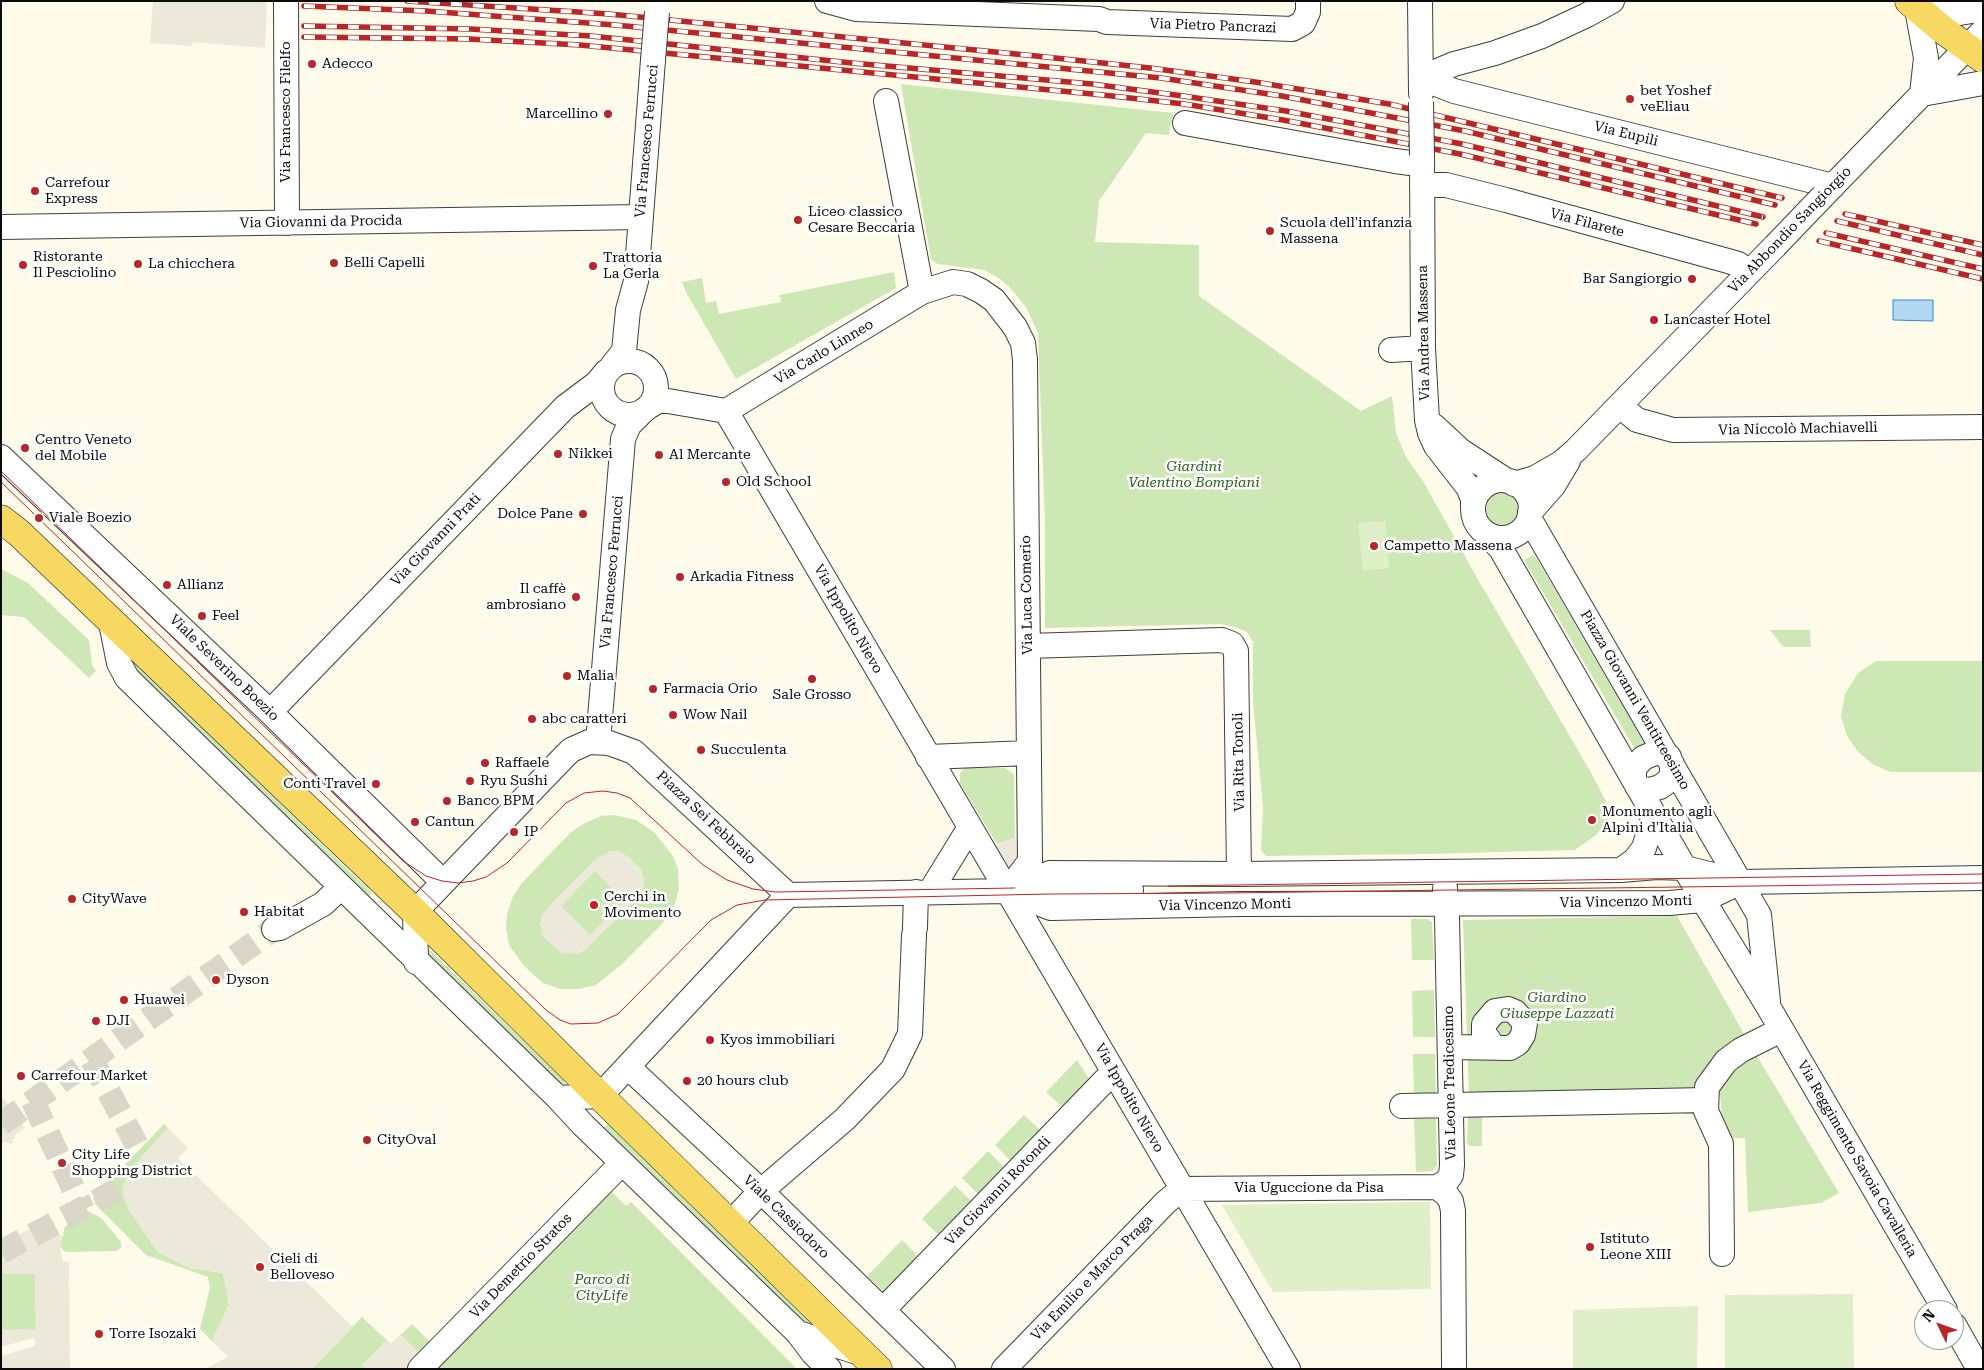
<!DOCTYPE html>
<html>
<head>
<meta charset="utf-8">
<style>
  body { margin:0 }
  #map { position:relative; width:1984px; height:1370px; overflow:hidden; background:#fffbea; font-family:"Roboto Serif",serif }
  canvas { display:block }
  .frame { position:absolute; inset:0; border:2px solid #0b0b0b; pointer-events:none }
  .north { position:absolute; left:1914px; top:1300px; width:50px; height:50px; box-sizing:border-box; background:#fff; border:1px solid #9d9d9d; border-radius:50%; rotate:312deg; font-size:14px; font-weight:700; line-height:20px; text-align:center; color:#0b0b0b }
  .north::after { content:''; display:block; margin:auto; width:18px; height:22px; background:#b82627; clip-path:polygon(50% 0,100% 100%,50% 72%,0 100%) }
</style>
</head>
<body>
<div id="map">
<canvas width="1984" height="1370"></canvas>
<div class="frame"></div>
<div class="north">N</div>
</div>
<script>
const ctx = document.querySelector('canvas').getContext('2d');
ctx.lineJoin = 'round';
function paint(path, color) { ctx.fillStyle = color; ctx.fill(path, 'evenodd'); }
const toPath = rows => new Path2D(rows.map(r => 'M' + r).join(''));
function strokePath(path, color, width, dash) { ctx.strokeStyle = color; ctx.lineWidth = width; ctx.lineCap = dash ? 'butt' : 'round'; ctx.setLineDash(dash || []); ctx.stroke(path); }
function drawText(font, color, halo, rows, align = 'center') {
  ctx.font = font + ' "Roboto Serif",serif'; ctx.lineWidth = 5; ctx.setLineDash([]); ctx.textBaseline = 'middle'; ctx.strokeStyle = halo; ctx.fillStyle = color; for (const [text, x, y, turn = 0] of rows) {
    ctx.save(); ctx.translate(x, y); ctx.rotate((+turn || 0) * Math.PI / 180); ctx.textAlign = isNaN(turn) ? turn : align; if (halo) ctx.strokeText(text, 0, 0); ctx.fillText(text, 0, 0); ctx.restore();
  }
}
paint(toPath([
  [901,84,1173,113,1169,135,1146,133,1099,201,1095,242,1199,245,1199,296,1361,411,1392,396,1396,433,1406,457,1423,481,1476,576,1589,769,1608,805,1609,813,1608,821,1596,835,1575,850,1424,854,1266,856,1261,850,1263,807,1253,701,1253,642,1247,632,1234,627,1221,624,1045,628,1045,525,1038,333,1026,307,1012,290,999,278,984,270,938,264,931,260],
  [894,272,896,288,736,379,687,294,682,282,702,278,706,303,716,301,719,314,781,302,780,295],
  '1486 509a17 17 0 1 1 34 0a17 17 0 1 1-34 0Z',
  [1534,554,1613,689,1619,692,1652,749,1639,756,1524,560],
  [1,569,28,583,89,640,92,665,96,671,89,678,24,617,1,615],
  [1770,630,1810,630,1811,647,1783,647],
  [127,655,372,893,366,899,125,663],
  [1876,661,1983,661,1983,772,1891,772,1874,765,1858,752,1847,736,1841,716,1845,694,1858,673],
  [965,768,1005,768,1014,774,1015,838,997,844,960,783,960,773],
  [615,815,636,820,654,832,673,856,678,869,679,889,674,907,663,923,621,965,596,985,579,989,560,989,543,983,524,966,509,945,506,928,507,914,513,896,522,883,570,833,583,824,601,816],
  [1677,916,1751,1046,1839,1193,1821,1203,1748,1212,1745,1138,1724,1138,1720,1094,1596,1092,1469,1097,1463,920],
  [1411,919,1427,919,1432,922,1434,960,1412,960],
  [430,950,564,1080,565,1084,562,1087,425,952],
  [1434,990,1435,1037,1413,1037,1412,991],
  [1413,1054,1435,1054,1436,1099,1414,1100],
  [1077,1060,1090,1080,1063,1108,1046,1092],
  [1482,1111,1482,1146,1470,1146,1467,1143,1468,1114],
  [1024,1115,1041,1131,1012,1162,995,1145],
  [1414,1119,1436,1119,1437,1166,1432,1171,1416,1172],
  [608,1123,827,1335,805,1326,603,1129],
  [164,1124,168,1128,129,1171,123,1187,124,1198,129,1210,158,1252,190,1268,223,1273,229,1305,212,1341,200,1329,210,1288,208,1277,146,1255,96,1205,93,1198],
  [988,1151,1005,1168,979,1195,962,1178],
  [597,1177,626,1206,631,1202,797,1369,312,1369,362,1317,391,1344,412,1324,431,1343],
  [955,1185,972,1202,940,1236,922,1219],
  [83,1208,102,1219,121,1242,121,1248,116,1251,66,1252,62,1249,60,1246,65,1227],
  [902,1240,919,1257,884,1292,867,1276],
  [35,1273,36,1330,1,1330,1,1274]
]), '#cde8b5');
paint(toPath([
  [1385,521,1389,568,1363,571,1358,523],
  [1430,1202,1431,1289,1273,1292,1222,1205],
  [1853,1294,1854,1369,1725,1369,1725,1295],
  [1698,1306,1697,1369,1573,1369,1573,1310]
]), '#dfefc7');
paint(toPath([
  [153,1,267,1,265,48,192,42,192,46,150,43],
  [1018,837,1018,861,1011,868,1007,865,995,845],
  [616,850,629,857,641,869,645,883,642,891,634,902,584,951,577,954,562,953,543,937,540,923,542,915,548,907,597,858,610,851],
  [595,871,624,900,590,935,561,906],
  [1,1095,25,1128,16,1134,12,1144,5,1142,1,1143],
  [168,1128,188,1148,178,1158,353,1327,312,1369,208,1369,208,1367,228,1357,212,1341,229,1305,223,1273,190,1268,158,1252,129,1210,124,1198,123,1187,129,1171],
  [40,1226,62,1236,60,1246,63,1262,69,1262,70,1369,1,1369,1,1356,35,1346,35,1341,33,1338,1,1347,1,1330,36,1329,35,1274,1,1274,1,1240],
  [401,1335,432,1365,429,1369,366,1369,362,1365,387,1340,392,1344]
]), '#ede9da');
const water = toPath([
  [1893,300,1933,300,1933,321,1893,320,1893,300]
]);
paint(water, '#b0d8f5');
strokePath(water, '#388aca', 1);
strokePath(toPath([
  [92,1060,142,1155],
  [33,1101,83,1210],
  [1,1124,274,929],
  [1,1252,123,1187]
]), '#dad7c9', 24, [24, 12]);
const minor = toPath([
  [286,1,287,223],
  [827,1,856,9,1099,19,1107,22,1292,29,1303,23,1308,12,1308,1],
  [1420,1,1421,93],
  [1421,78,1454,91,1833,186],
  [1421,78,1454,64,1495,53,1542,36,1587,15,1612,1],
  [1922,94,1926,58,1917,9,1954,14,1983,9],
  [1922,94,1983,83],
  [886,101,922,292],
  [1185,123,1395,161,1410,163,1422,162],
  [1422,155,1423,348,1427,420,1430,433,1436,446,1468,487,1473,499,1473,507],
  [1422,185,1446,185,1506,200,1728,261,1738,264,1749,272],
  [1823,196,1983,31],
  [1,227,641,217],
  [1391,350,1423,348],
  '602 388a27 27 0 1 1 54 0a27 27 0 1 1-54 0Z',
  [612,366,624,351,628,310,636,281,653,60],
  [1620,406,1637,420,1673,430,1983,427],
  [648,407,658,401,668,401,726,411],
  [726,411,1288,1369],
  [726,411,922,292,953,282,967,284,981,291,994,300,1015,327,1023,343,1025,360,1030,861,1009,889],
  [1434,426,1461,451,1507,481],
  [1,457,270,712,443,882],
  '1473 509a29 29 0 1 1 58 0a29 29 0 1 1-58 0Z',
  [1514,484,1535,478,1561,463,1576,450,1775,246],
  [1530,512,1553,486,1568,461],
  [1529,518,1759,915,1768,1001],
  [1487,534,1501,549,1703,900,1769,1008,1945,1310],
  [111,623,119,663,127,678,558,1098,583,1125,798,1333,813,1353,829,1369],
  [1028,646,1222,640,1232,644,1236,651,1239,874],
  [270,712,565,407,597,383,606,372],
  [598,742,623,439,629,425,644,410],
  [928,757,1029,753],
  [1634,780,1634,768,1643,758,1657,752,1669,757],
  [1637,786,1642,789,1649,790,1660,787,1667,782,1672,775,1672,764],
  [1621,870,1635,860,1644,848,1654,815],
  [1007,891,1050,873,1239,874,1621,870,1657,867,1685,868,1741,882,1983,878],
  [1022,891,1131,890],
  [930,892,970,827],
  [788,895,1007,891,1051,908,1240,904,1669,903,1703,900,1741,882],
  [915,928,916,892],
  [274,929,280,928,323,904,341,887],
  [416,962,415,912,562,759,571,750,589,742,609,743,634,752,788,895],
  [1450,1047,1510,1048,1518,1043,1523,1035,1525,1023,1515,1012,1508,1009,1495,1011,1484,1024,1484,1034,1489,1040],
  [628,1067,761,1191,943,1369],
  [558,1098,600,1096,788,895],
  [1402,1106,1706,1100],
  [1437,1187,1446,1194,1451,1201,1453,1211,1454,1369],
  [1182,1189,1437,1187,1446,1182,1451,1175,1452,1165,1447,917,1445,888],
  [730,1224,761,1191,845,1119,893,1069,910,1034,914,935],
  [1722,1254,1721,1144,1706,1111,1707,1087,1726,1061,1741,1050,1781,1030],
  [883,1310,1113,1072],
  [1954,1325,1979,1369],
  [798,1333,863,1354],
  [420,1369,622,1163],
  [1004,1369,1166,1202,1182,1189]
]);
const major = toPath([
  [1909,1,1943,30,1983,59],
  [1,519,19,533,415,912,600,1096,878,1369]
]);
strokePath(minor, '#3e3e3e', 26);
strokePath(major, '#1c1c1c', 29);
strokePath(minor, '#fff', 24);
strokePath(major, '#f6d862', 28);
strokePath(toPath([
  [1,471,403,861,426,876,442,881,458,883,473,881,486,877,507,863,566,803,584,793,603,791,617,793,630,798,703,865,727,880,753,889,775,892,1015,888],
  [1,482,546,1010,560,1020,571,1024,598,1023,618,1014,711,920,737,905,765,900,1050,894,1226,893,1983,883],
  [1168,886,1983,874]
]), '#b82627', 1);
const rail = toPath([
  [407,1,609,14,1036,56,1150,68,1255,82,1389,104,1782,198],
  [304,6,426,11,615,25,1161,78,1282,96,1465,131,1775,205],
  [304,26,470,29,591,36,852,63,1092,84,1183,96,1286,111,1462,144,1763,217],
  [304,37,469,39,580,45,1103,95,1184,104,1283,120,1460,154,1756,224],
  [1845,214,1983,245],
  [1837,221,1983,255],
  [1826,233,1983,269],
  [1819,241,1983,279]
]);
strokePath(rail, '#b82627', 5.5);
strokePath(rail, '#fff', 4, [11]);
const minorBridge = toPath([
  [653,60,657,12],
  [1421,102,1422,155],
  [1775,246,1823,196]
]);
strokePath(minorBridge, '#3e3e3e', 26, []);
strokePath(minorBridge, '#fff', 24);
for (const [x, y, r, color] of [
  [312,64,5,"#b82627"],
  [1630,99,5,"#b82627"],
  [608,114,5,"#b82627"],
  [35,191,5,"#b82627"],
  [798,220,5,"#b82627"],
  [1270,231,5,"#b82627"],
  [334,263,5,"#b82627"],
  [138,264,5,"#b82627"],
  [23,265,5,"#b82627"],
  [593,266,5,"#b82627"],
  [1692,279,5,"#b82627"],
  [1654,320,5,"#b82627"],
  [25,448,5,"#b82627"],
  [558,454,5,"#b82627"],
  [659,455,5,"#b82627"],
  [726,482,5,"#b82627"],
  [583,514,5,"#b82627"],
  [39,518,5,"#b82627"],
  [1374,546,5,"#b82627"],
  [680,577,5,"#b82627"],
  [167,585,5,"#b82627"],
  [576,597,5,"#b82627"],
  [202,616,5,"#b82627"],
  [567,676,5,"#b82627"],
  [812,679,5,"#b82627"],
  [653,689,5,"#b82627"],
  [673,715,5,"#b82627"],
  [532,719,5,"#b82627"],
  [701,750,5,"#b82627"],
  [485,763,5,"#b82627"],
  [470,781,5,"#b82627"],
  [376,784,5,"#b82627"],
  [447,801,5,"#b82627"],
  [1592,820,5,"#b82627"],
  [415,822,5,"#b82627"],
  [514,832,5,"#b82627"],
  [72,899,5,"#b82627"],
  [594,905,5,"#b82627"],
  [244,912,5,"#b82627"],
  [216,980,5,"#b82627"],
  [124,1000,5,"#b82627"],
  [96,1021,5,"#b82627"],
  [710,1040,5,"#b82627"],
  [21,1076,5,"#b82627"],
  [687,1081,5,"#b82627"],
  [367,1140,5,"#b82627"],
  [62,1163,5,"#b82627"],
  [1590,1247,5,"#b82627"],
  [260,1267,5,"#b82627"],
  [99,1334,5,"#b82627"]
]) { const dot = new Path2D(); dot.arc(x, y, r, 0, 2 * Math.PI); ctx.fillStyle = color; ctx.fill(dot); strokePath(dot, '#fff', 2); }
drawText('14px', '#0b0b0b', '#fff', [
  ["Via Pietro Pancrazi",1213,26,2],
  ["Via Francesco Filelfo",286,112,-90],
  ["Via Eupili",1626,134,14],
  ["Via Francesco Ferrucci",647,141,-85],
  ["Via Giovanni da Procida",321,222,-1],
  ["Via Filarete",1587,223,15],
  ["Via Abbondio Sangiorgio",1790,230,-46],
  ["Via Andrea Massena",1424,333,-91],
  ["Via Carlo Linneo",824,352,-31],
  ["Via Niccolò Machiavelli",1798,429,-1],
  ["Via Giovanni Prati",436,540,-46],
  ["Via Francesco Ferrucci",612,572,-85],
  ["Via Luca Comerio",1027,595,-91],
  ["Via Ippolito Nievo",848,619,60],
  ["Viale Severino Boezio",224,668,44],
  ["Piazza Giovanni Ventitreesimo",1635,700,60],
  ["Via Rita Tonoli",1239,762,-91],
  ["Piazza Sei Febbraio",706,818,43],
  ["Via Vincenzo Monti",1626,902,-1],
  ["Via Vincenzo Monti",1225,905,-1],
  ["Via Leone Tredicesimo",1450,1083,-91],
  ["Via Ippolito Nievo",1129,1098,60],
  ["Via Reggimento Savoia Cavalleria",1857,1159,60],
  ["Via Uguccione da Pisa",1309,1188],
  ["Via Giovanni Rotondi",998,1191,-46],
  ["Viale Cassiodoro",786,1217,44],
  ["Via Demetrio Stratos",521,1266,-46],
  ["Via Emilio e Marco Praga",1092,1278,-46]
]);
drawText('14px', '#0b0b0b', '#fff', [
  ["Adecco",322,64],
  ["bet Yoshef",1640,91],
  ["veEliau",1640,107],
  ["Marcellino",598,114,"right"],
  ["Carrefour",45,183],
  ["Express",45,199],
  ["Liceo classico",808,212],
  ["Cesare Beccaria",808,228],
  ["Scuola dell'infanzia",1280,223],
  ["Massena",1280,239],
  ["Ristorante",33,257],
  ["Il Pesciolino",33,273],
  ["Trattoria",603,258],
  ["La Gerla",603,274],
  ["Belli Capelli",344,263],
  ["La chicchera",148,264],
  ["Bar Sangiorgio",1682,279,"right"],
  ["Lancaster Hotel",1664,320],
  ["Centro Veneto",35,440],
  ["del Mobile",35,456],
  ["Nikkei",568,454],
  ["Al Mercante",669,455],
  ["Old School",736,482],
  ["Dolce Pane",573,514,"right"],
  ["Viale Boezio",49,518],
  ["Campetto Massena",1384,546],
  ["Arkadia Fitness",690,577],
  ["Allianz",177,585],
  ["Il caffè",566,589,"right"],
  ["ambrosiano",566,605,"right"],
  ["Feel",212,616],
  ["Malia",577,676],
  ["Farmacia Orio",663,689],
  ["Sale Grosso",812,695,"center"],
  ["Wow Nail",683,715],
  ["abc caratteri",542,719],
  ["Succulenta",711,750],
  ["Raffaele",495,763],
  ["Ryu Sushi",480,781],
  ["Conti Travel",366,784,"right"],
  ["Banco BPM",457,801],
  ["Monumento agli",1602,812],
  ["Alpini d'Italia",1602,828],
  ["Cantun",425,822],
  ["IP",524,832],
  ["Cerchi in",604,897],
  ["Movimento",604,913],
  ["CityWave",82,899],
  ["Habitat",254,912],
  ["Dyson",226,980],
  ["Huawei",134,1000],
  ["DJI",106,1021],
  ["Kyos immobiliari",720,1040],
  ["Carrefour Market",31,1076],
  ["20 hours club",697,1081],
  ["CityOval",377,1140],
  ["City Life",72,1155],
  ["Shopping District",72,1171],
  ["Istituto",1600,1239],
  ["Leone XIII",1600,1255],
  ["Cieli di",270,1259],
  ["Belloveso",270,1275],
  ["Torre Isozaki",109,1334]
], 'left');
drawText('italic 14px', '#29611d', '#fff', [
  ["Giardini",1194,467],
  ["Valentino Bompiani",1194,483],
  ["Giardino",1557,998],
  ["Giuseppe Lazzati",1557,1014],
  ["Parco di",602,1280],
  ["CityLife",602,1296]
]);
</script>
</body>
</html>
